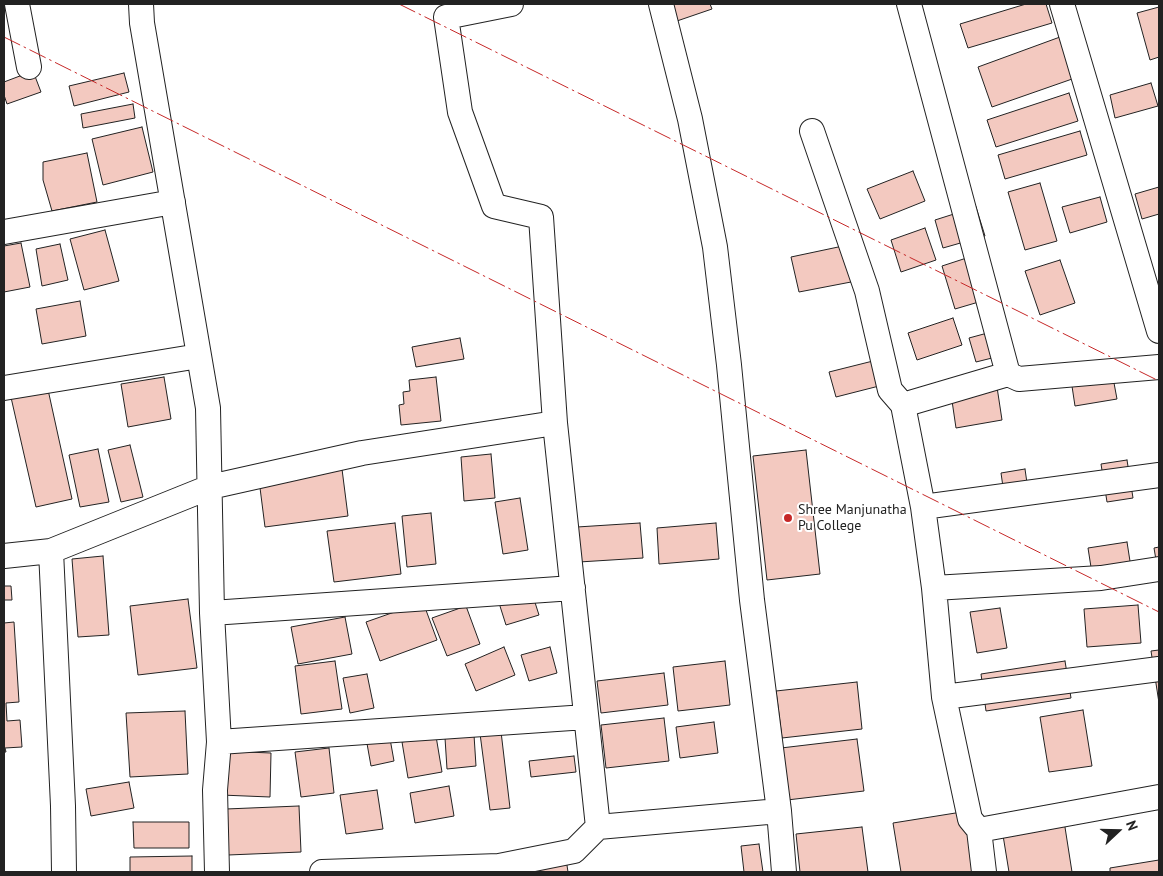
<!DOCTYPE html>
<html>
<head>
<meta charset="utf-8">
<style>
  body { margin:0 }
  #map { position:relative; width:1163px; height:876px; overflow:hidden; background:#fff; font-family:"PT Sans",sans-serif }
  canvas { display:block }
  .frame { position:absolute; inset:0; border:5px solid #222; pointer-events:none }
  .north { position:absolute; left:1093px; top:806px; width:50px; height:50px; -webkit-text-stroke:4px #fff; paint-order:stroke; rotate:69deg; font-size:14px; font-weight:700; line-height:20px; text-align:center; color:#222 }
  .north::after { content:''; display:block; margin:auto; width:18px; height:22px; background:#222; clip-path:polygon(50% 0,100% 100%,50% 72%,0 100%) }
</style>
</head>
<body>
<div id="map">
<canvas width="1163" height="876"></canvas>
<div class="frame"></div>
<div class="north">N</div>
</div>
<script>
const ctx = document.querySelector('canvas').getContext('2d');
ctx.lineJoin = 'round';
function paint(path, color) { ctx.fillStyle = color; ctx.fill(path, 'evenodd'); }
const toPath = rows => new Path2D(rows.map(r => 'M' + r).join(''));
function strokePath(path, color, width, dash) { ctx.strokeStyle = color; ctx.lineWidth = width; ctx.lineCap = dash ? 'butt' : 'round'; ctx.setLineDash(dash || []); ctx.stroke(path); }
function drawText(font, color, halo, rows, align = 'center') {
  ctx.font = font + ' "PT Sans",sans-serif'; ctx.lineWidth = 4; ctx.setLineDash([]); ctx.textBaseline = 'middle'; ctx.strokeStyle = halo; ctx.fillStyle = color; for (const [text, x, y, turn = 0] of rows) {
    ctx.save(); ctx.translate(x, y); ctx.rotate((+turn || 0) * Math.PI / 180); ctx.textAlign = isNaN(turn) ? turn : align; if (halo) ctx.strokeText(text, 0, 0); ctx.fillText(text, 0, 0); ctx.restore();
  }
}
const building = toPath([
  [668,4,710,4,712,9,674,22,668,4],
  [1026,4,1046,4,1052,23,968,48,960,24,1026,4],
  [1159,7,1159,57,1150,60,1137,13,1159,7],
  [1060,37,1075,78,992,107,978,67,1060,37],
  [33,71,41,92,7,104,4,95,4,82,33,71],
  [124,73,129,92,74,106,69,86,124,73],
  [1151,83,1158,106,1115,118,1110,95,1151,83],
  [1069,93,1078,121,996,147,987,120,1069,93],
  [133,104,135,118,83,128,81,114,133,104],
  [142,127,153,172,103,185,92,139,142,127],
  [1080,131,1087,155,1005,179,998,155,1080,131],
  [87,153,97,202,52,211,43,180,43,162,87,153],
  [913,171,925,201,880,219,867,189,913,171],
  [1040,183,1057,241,1025,250,1008,192,1040,183],
  [1159,187,1159,214,1142,219,1135,194,1159,187],
  [1100,197,1107,222,1070,233,1062,207,1100,197],
  [976,207,985,236,943,248,935,220,976,207],
  [925,228,936,260,901,272,891,240,925,228],
  [105,230,119,281,84,290,70,239,105,230],
  [21,243,30,287,4,292,4,246,21,243],
  [60,244,68,280,42,286,36,249,60,244],
  [843,246,851,282,799,292,791,257,843,246],
  [985,252,999,296,955,309,942,266,985,252],
  [1060,260,1075,303,1040,315,1025,271,1060,260],
  [80,301,86,336,42,344,36,309,80,301],
  [953,318,962,345,917,360,908,333,953,318],
  [1006,328,1012,353,976,362,969,338,1006,328],
  [460,338,464,359,416,367,412,347,460,338],
  [877,360,883,385,836,397,829,372,877,360],
  [1111,367,1117,399,1075,406,1070,373,1111,367],
  [164,377,171,419,128,427,121,384,164,377],
  [436,377,441,421,401,425,399,405,404,404,403,392,410,391,409,380,436,377],
  [47,385,72,499,36,507,10,393,47,385],
  [997,387,1002,420,956,428,951,394,997,387],
  [130,445,143,497,121,502,108,450,130,445],
  [98,449,109,502,80,507,69,455,98,449],
  [806,450,820,574,767,580,753,456,806,450],
  [491,454,495,498,464,501,461,457,491,454],
  [1127,460,1133,498,1107,502,1101,464,1127,460],
  [342,469,348,516,265,527,259,480,342,469],
  [1025,469,1030,504,1006,508,1001,473,1025,469],
  [520,498,528,550,503,554,495,502,520,498],
  [431,513,436,564,407,567,402,516,431,513],
  [395,523,401,574,334,582,327,531,395,523],
  [640,523,643,558,579,562,577,527,640,523],
  [716,523,719,559,659,564,657,528,716,523],
  [1127,542,1132,574,1093,580,1088,548,1127,542],
  [1159,547,1159,578,1154,548,1159,547],
  [103,556,109,635,78,637,72,559,103,556],
  [4,586,11,586,12,600,4,600,4,586],
  [532,593,539,615,506,625,499,603,532,593],
  [188,599,197,668,138,675,130,606,188,599],
  [423,602,437,640,380,661,366,622,423,602],
  [1138,605,1141,643,1087,647,1084,609,1138,605],
  [466,606,480,644,447,656,432,618,466,606],
  [1000,608,1007,648,977,653,970,612,1000,608],
  [345,617,352,654,298,664,291,627,345,617],
  [4,618,4,623,14,622,19,702,6,703,7,721,20,720,22,747,5,748,6,752,4,752,4,618],
  [504,647,515,675,476,691,465,664,504,647],
  [550,647,557,673,529,681,521,655,550,647],
  [1159,650,1159,703,1151,651,1159,650],
  [335,661,342,709,301,714,295,666,335,661],
  [725,661,730,705,678,711,673,667,725,661],
  [1065,661,1071,698,986,711,981,674,1065,661],
  [664,673,668,705,601,713,597,681,664,673],
  [367,674,374,708,350,713,343,678,367,674],
  [857,682,862,729,782,738,776,691,857,682],
  [1083,710,1092,766,1049,772,1040,717,1083,710],
  [185,711,188,774,130,777,126,713,185,711],
  [664,718,669,761,606,768,601,725,664,718],
  [714,722,718,753,680,758,676,727,714,722],
  [500,723,510,808,490,810,479,726,500,723],
  [389,733,394,761,371,766,366,738,389,733],
  [474,735,476,766,447,769,445,738,474,735],
  [436,736,442,772,408,778,402,742,436,736],
  [857,739,864,791,787,800,781,748,857,739],
  [329,748,334,793,301,797,295,752,329,748],
  [223,751,271,753,270,797,221,795,223,751],
  [574,756,576,772,531,777,529,761,574,756],
  [129,782,134,808,91,816,86,789,129,782],
  [449,786,454,816,415,823,410,793,449,786],
  [377,790,383,829,346,834,340,795,377,790],
  [299,806,301,852,228,855,226,809,299,806],
  [1062,808,1072,872,1009,872,1000,817,1062,808],
  [968,811,975,872,901,872,893,823,968,811],
  [133,822,189,822,189,848,134,848,133,822],
  [862,827,868,872,800,872,796,834,862,827],
  [759,844,763,872,744,872,741,846,759,844],
  [565,852,568,872,538,872,536,856,565,852],
  [192,856,192,872,130,872,130,857,192,856],
  [1159,860,1159,872,1110,872,1110,868,1159,860]
]);
paint(building, '#f3c9c0');
strokePath(building, '#222', 1);
const street = toPath([
  [17,4,29,67],
  [141,4,142,23,208,408,212,613,219,742,215,790,217,872],
  [511,4,446,17,460,112,494,206,541,217,555,423,598,827,779,811],
  [661,4,690,119,715,247,729,365,752,600,779,811,784,872],
  [909,4,1008,374],
  [1062,4,1159,331],
  [812,131,867,291,890,390,903,405,923,507,934,588,944,697,970,819,979,830,984,872],
  [4,232,173,202],
  [4,388,199,356],
  [903,405,1008,374,1019,379,1159,367],
  [923,507,1159,475],
  [51,551,210,487,362,453,555,423],
  [4,556,51,551,63,806,64,872],
  [934,588,1101,578,1159,569],
  [212,613,573,588],
  [944,697,1159,669],
  [219,742,586,717],
  [979,830,1159,797],
  [322,872,499,866,574,851,598,827]
]);
strokePath(street, '#222', 26);
strokePath(street, '#fff', 24);
strokePath(toPath([
  [399,4,1159,381],
  [4,37,1159,612]
]), '#c62828', 1, [18, 4, 2.5, 4]);
for (const [x, y, r, color] of [
  [788,518,5,"#c62828"]
]) { const dot = new Path2D(); dot.arc(x, y, r, 0, 2 * Math.PI); ctx.fillStyle = color; ctx.fill(dot); strokePath(dot, '#fff', 2); }
drawText('14px', '#222', '#fff', [
  ["Shree Manjunatha",798,510],
  ["Pu College",798,526]
], 'left');
</script>
</body>
</html>
